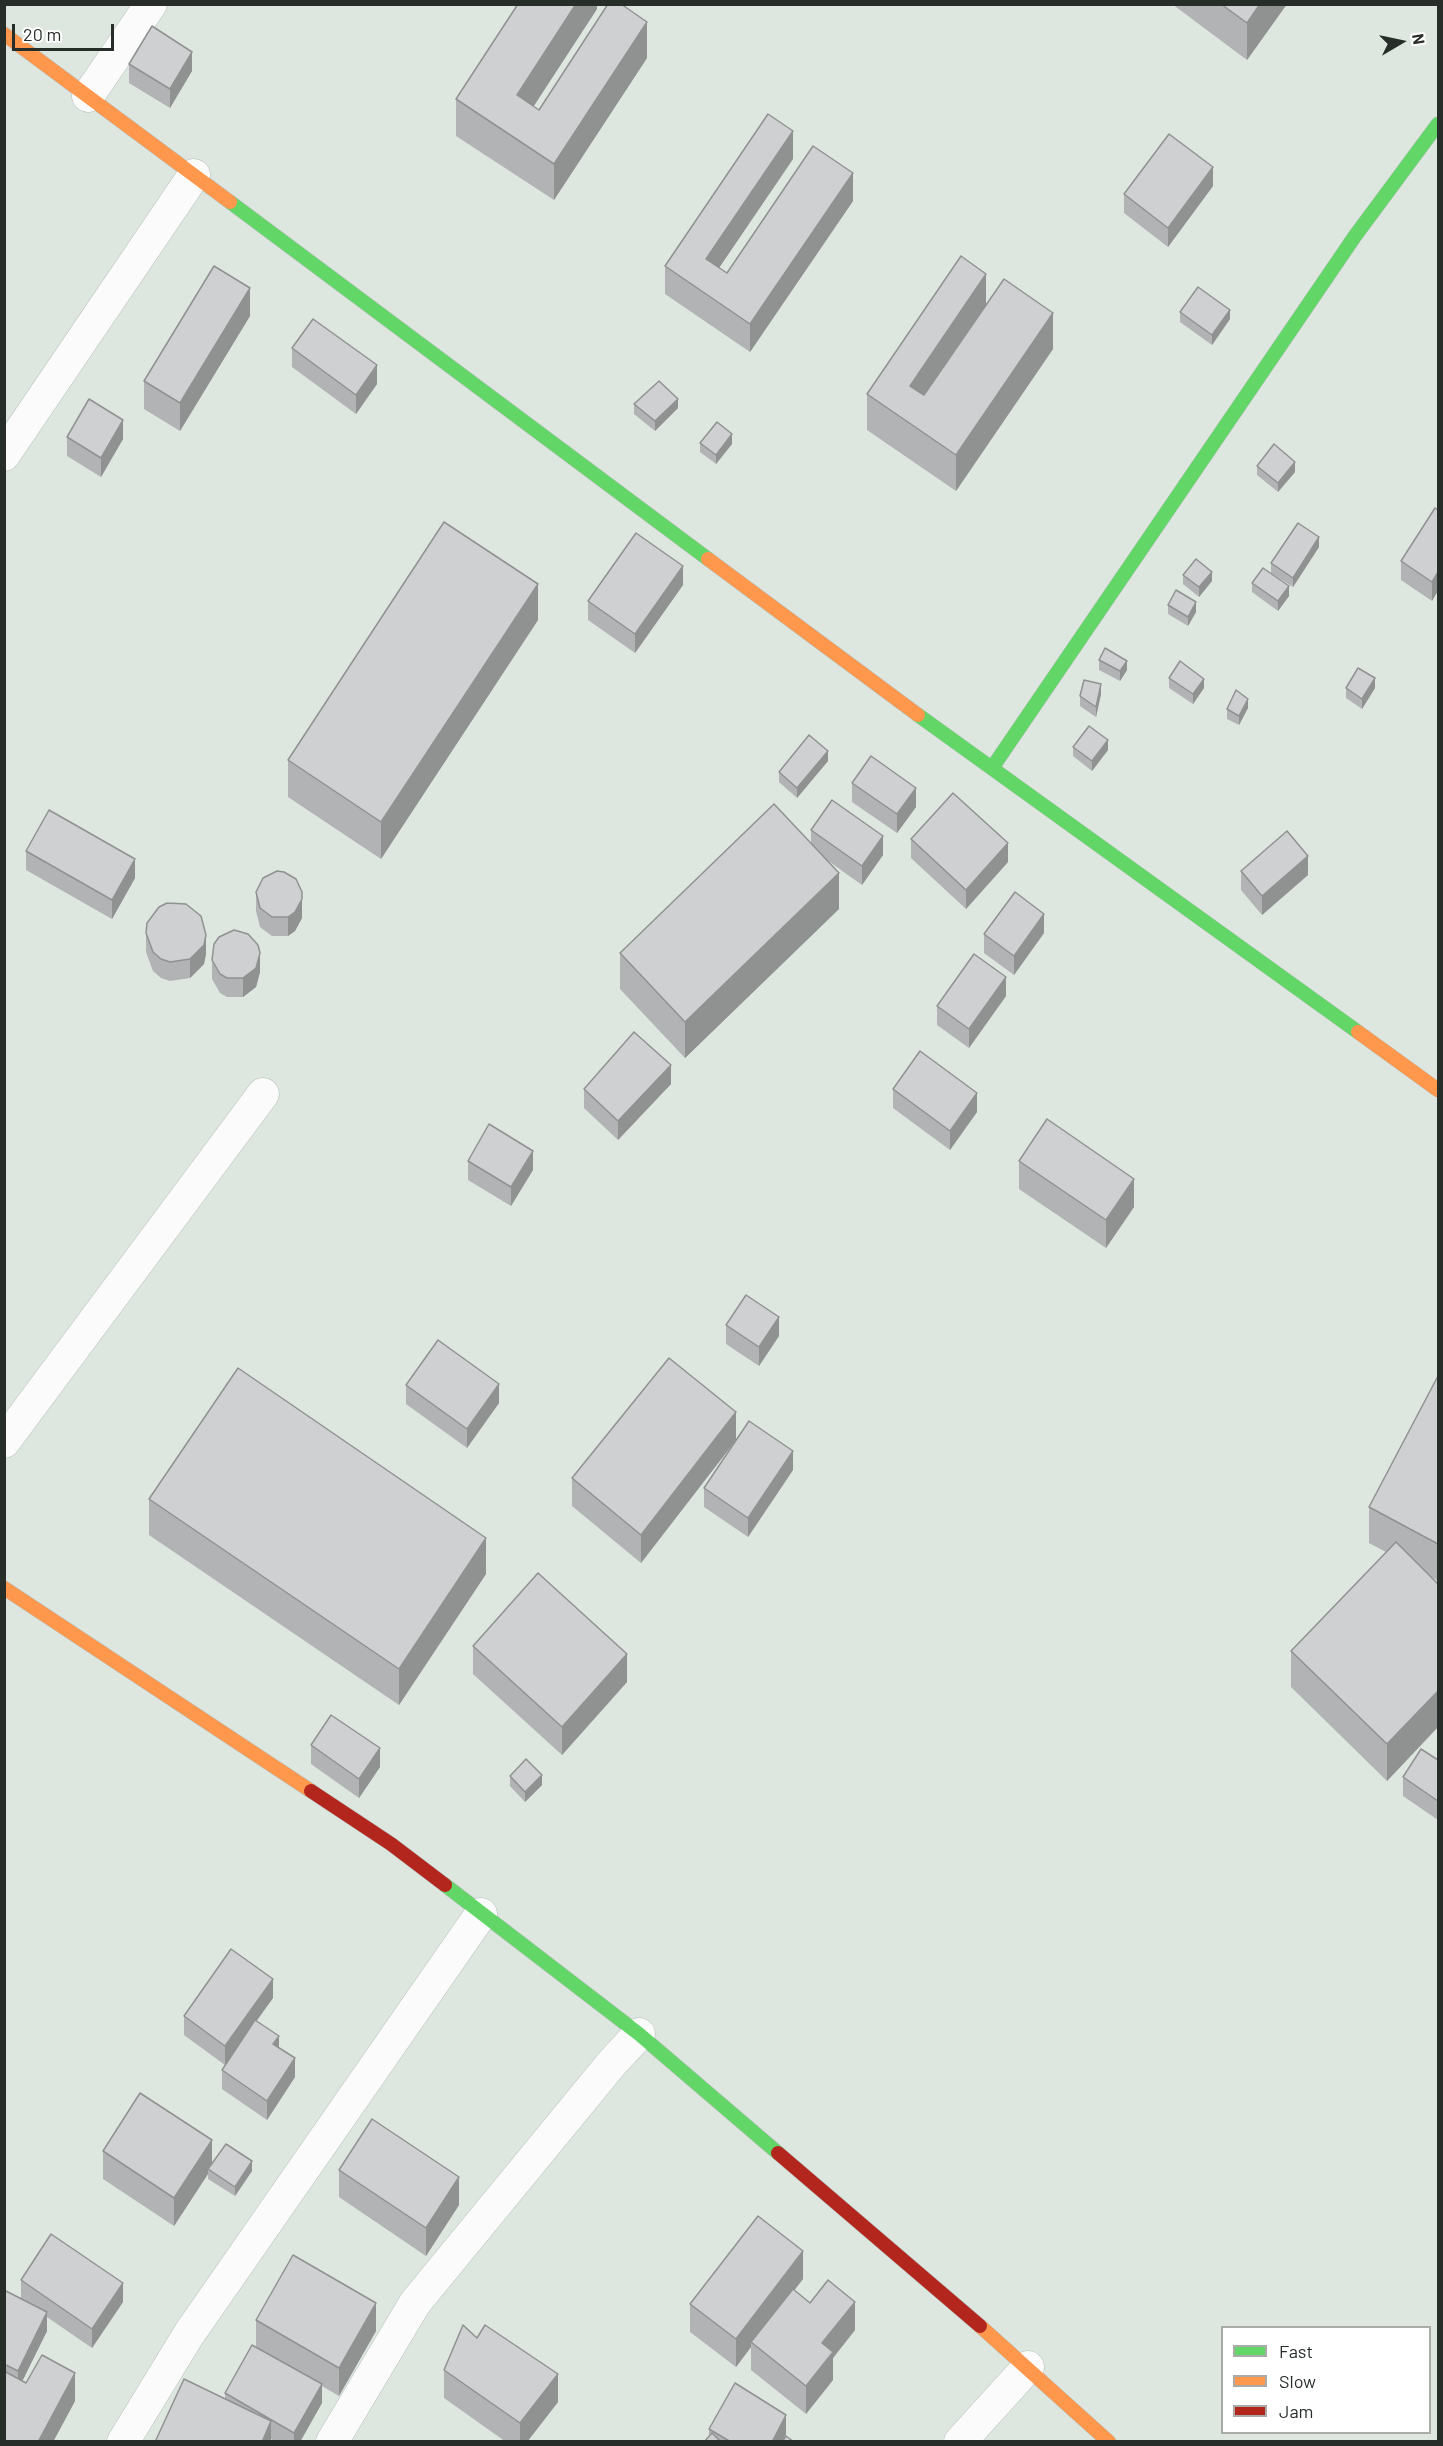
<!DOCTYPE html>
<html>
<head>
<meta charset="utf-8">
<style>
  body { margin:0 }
  #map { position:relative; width:1443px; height:2446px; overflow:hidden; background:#dde7e0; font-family:Barlow,sans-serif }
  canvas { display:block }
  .frame { position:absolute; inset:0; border:6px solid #272d28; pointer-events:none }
  .legend { position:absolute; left:1221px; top:2326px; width:210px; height:108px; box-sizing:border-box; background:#fff; border:2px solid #a9aba9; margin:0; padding:8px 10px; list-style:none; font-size:18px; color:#272d28 }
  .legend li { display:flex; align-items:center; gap:12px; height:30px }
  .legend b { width:30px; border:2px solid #a9aba9 }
  .north { position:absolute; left:1371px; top:12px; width:60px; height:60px; -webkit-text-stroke:4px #fff; paint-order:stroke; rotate:81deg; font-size:16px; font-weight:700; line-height:24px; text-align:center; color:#272d28 }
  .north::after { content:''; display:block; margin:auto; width:21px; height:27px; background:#272d28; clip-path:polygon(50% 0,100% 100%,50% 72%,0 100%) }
  .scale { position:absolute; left:12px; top:24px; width:102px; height:27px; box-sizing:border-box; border:3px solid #272d28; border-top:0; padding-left:8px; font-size:18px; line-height:21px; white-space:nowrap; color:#272d28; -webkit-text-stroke:4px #fff; paint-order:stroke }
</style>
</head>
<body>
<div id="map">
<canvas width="1443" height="2446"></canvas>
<div class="frame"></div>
<ul class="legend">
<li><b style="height:8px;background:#63d668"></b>Fast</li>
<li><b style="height:8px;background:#ff974d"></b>Slow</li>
<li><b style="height:8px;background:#b3261e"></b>Jam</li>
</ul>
<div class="north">N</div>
<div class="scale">20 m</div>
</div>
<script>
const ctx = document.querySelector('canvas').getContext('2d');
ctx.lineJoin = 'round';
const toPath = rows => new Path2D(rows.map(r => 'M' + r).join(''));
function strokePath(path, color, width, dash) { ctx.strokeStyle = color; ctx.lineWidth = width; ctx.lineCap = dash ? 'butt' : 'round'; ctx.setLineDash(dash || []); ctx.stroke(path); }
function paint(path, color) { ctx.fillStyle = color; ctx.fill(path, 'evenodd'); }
const street = toPath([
  [88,96,151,4],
  [4,455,194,175],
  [4,1442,263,1094],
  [123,2442,189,2334,481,1914],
  [332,2442,415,2303,612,2063,639,2034],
  [960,2442,1028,2367]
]);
const fast = toPath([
  [230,202,708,559],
  [918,715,1358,1032],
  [992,768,1355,236,1438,124],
  [445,1885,639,2034,778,2153]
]);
const slow = toPath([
  [4,34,230,202],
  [708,559,918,715],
  [1358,1032,1438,1090],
  [4,1588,311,1791],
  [980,2326,1109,2442]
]);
const jam = toPath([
  [311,1791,391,1844,445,1885],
  [778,2153,980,2326]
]);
strokePath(street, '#b7bfba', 33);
strokePath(fast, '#b7bfba', 15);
strokePath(slow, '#b7bfba', 15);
strokePath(jam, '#b7bfba', 15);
strokePath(street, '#fafbfa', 32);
strokePath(fast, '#63d668', 14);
strokePath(slow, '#ff974d', 14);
strokePath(jam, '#b3261e', 14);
paint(toPath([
  [597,4,597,9,533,106,539,110,647,58,554,200,456,136,456,99],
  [1172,4,1287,4,1247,60],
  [129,64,192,71,170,108,129,83],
  [793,159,719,268,727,273,853,201,750,352,665,294,665,266],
  [1213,186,1168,247,1124,213,1124,194],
  [986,305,1053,349,956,491,867,430,867,394],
  [1180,312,1230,319,1212,345,1180,322],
  [250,316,180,431,144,409,144,381],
  [292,348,377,384,356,414,292,367],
  [634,404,678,408,655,431,634,414],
  [67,437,123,439,101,477,67,456],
  [700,443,732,444,716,464,700,452],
  [1257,466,1295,472,1278,492,1257,475],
  [1435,508,1432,601,1401,580,1401,561],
  [1319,547,1293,587,1271,573,1271,563],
  [1183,575,1212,581,1199,597,1183,584],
  [1252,583,1289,596,1278,611,1252,592],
  [683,585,635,653,588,620,588,601],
  [1168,605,1196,612,1188,626,1168,614],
  [538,620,381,859,288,797,288,760],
  [1099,660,1127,670,1120,681,1099,670],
  [1169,678,1204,688,1193,704,1169,688],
  [1346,688,1375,688,1362,709,1346,698],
  [1101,694,1096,717,1080,706,1080,696],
  [1248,708,1239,725,1227,719,1227,709],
  [1073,747,1108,750,1092,771,1073,756],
  [828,761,797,798,779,782,779,772],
  [852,783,916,807,897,833,852,802],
  [811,830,883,855,862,885,827,860,839,909,685,1058,620,989,620,953,811,843],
  [911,839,1008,862,966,909,911,858],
  [26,851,135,878,112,919,26,870],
  [1241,871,1308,875,1262,915,1241,890],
  [256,892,302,892,302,918,295,931,288,936,272,936,260,927,256,911],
  [146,933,206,954,204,964,190,978,170,981,161,978,153,971,146,952],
  [1044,933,1014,975,984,953,984,934],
  [212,960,260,972,256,987,243,997,227,997,220,993,212,979],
  [1006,996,969,1048,937,1025,937,1006],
  [671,1084,618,1140,584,1108,584,1089],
  [893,1089,977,1112,950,1150,893,1108],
  [468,1161,533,1170,511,1206,468,1180],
  [1019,1161,1134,1207,1106,1248,1019,1189],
  [726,1325,779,1336,759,1366,726,1344],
  [1438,1376,1438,1581,1432,1577,1438,1584,1438,1727,1387,1781,1291,1687,1291,1651,1386,1552,1369,1543,1369,1507],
  [406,1385,499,1403,467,1448,406,1404],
  [736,1440,641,1563,572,1506,572,1478],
  [793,1470,748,1537,704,1507,704,1488],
  [149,1499,486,1574,399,1705,149,1535],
  [473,1646,627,1682,562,1755,473,1674],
  [311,1745,380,1767,359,1798,311,1764],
  [1438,1760,1438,1820,1403,1796,1403,1777],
  [510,1776,542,1785,525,1802,510,1786],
  [273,1998,256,2021,279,2048,295,2077,267,2120,222,2089,222,2070,225,2065,184,2035,184,2016],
  [103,2151,212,2163,252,2171,235,2196,208,2179,208,2174,174,2226,103,2179],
  [339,2170,459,2205,426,2256,339,2197],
  [803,2279,794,2290,810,2303,855,2330,833,2358,833,2380,806,2414,751,2370,751,2347,736,2367,690,2332,690,2304],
  [21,2280,123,2302,92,2348,47,2317,47,2331,22,2381,75,2401,53,2442,4,2442,4,2290,21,2298],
  [256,2320,376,2331,339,2396,322,2386,322,2403,300,2442,276,2442,271,2439,271,2442,225,2399,225,2393,256,2347],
  [477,2338,558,2402,527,2442,506,2442,444,2398,444,2370],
  [709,2429,786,2434,782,2442,704,2442,709,2436]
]), '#b1b3b4');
paint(toPath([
  [576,4,597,4,597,9,517,132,517,95],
  [1260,4,1287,4,1247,60,1247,23],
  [647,22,647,58,554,200,554,164],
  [192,52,192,71,170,108,170,89],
  [793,131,793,159,706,287,706,259],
  [1213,167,1213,186,1168,247,1168,228],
  [853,173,853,201,750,352,750,324],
  [986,274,986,310,910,422,910,386],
  [250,288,250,316,180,431,180,403],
  [1230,310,1230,319,1212,345,1212,335],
  [1053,313,1053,349,956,491,956,455],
  [377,365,377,384,356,414,356,395],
  [678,399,678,408,655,431,655,421],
  [123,420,123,439,101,477,101,458],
  [732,434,732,444,716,464,716,455],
  [1295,462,1295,472,1278,492,1278,483],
  [1319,537,1319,547,1293,587,1293,578],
  [683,566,683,585,635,653,635,634],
  [1212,572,1212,581,1199,597,1199,587],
  [1438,572,1438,591,1432,601,1432,582],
  [538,584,538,620,381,859,381,822],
  [1289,586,1289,596,1278,611,1278,601],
  [1196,602,1196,612,1188,626,1188,617],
  [1127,661,1127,670,1120,681,1120,671],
  [1375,678,1375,688,1362,709,1362,699],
  [1204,679,1204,688,1193,704,1193,694],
  [1101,684,1101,694,1096,717,1096,707],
  [1248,699,1248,708,1239,725,1239,716],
  [1108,740,1108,750,1092,771,1092,761],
  [828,751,828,761,797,798,797,788],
  [916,788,916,807,897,833,897,814],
  [883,836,883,855,862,885,862,866],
  [1008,843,1008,862,966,909,966,890],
  [1308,856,1308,875,1262,915,1262,896],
  [135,859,135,878,112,919,112,900],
  [839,873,839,909,685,1058,685,1022],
  [302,899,302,918,295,931,288,936,288,917],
  [1044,914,1044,933,1014,975,1014,956],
  [206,935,206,954,204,964,190,978,190,959],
  [260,953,260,972,256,987,243,997,243,978],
  [1006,977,1006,996,969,1048,969,1029],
  [671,1065,671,1084,618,1140,618,1121],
  [977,1093,977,1112,950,1150,950,1131],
  [533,1151,533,1170,511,1206,511,1187],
  [1134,1179,1134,1207,1106,1248,1106,1220],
  [779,1317,779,1336,759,1366,759,1347],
  [499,1384,499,1403,467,1448,467,1429],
  [736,1412,736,1440,641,1563,641,1535],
  [793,1451,793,1470,748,1537,748,1518],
  [486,1538,486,1574,399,1705,399,1669],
  [627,1654,627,1682,562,1755,562,1727],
  [1438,1691,1438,1727,1387,1781,1387,1744],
  [380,1748,380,1767,359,1798,359,1779],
  [542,1775,542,1785,525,1802,525,1792],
  [273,1979,273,1998,225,2065,225,2046],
  [279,2036,279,2055,273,2044],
  [295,2058,295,2077,267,2120,267,2101],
  [212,2140,212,2168,208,2169,208,2174,174,2226,174,2198],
  [252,2161,252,2171,235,2196,235,2187],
  [459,2177,459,2205,426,2256,426,2228],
  [803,2251,803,2279,753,2344,751,2342,751,2347,736,2367,736,2339],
  [123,2283,123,2302,92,2348,92,2329],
  [855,2302,855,2330,833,2358,833,2380,806,2414,806,2386,822,2343],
  [376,2303,376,2331,339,2396,339,2368],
  [47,2312,47,2331,18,2390,18,2371],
  [75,2373,75,2401,53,2442,38,2442],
  [558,2374,558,2402,527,2442,520,2442,520,2423],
  [322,2384,322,2403,300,2442,294,2442,294,2433],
  [786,2415,786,2434,782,2442,772,2442],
  [271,2421,271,2442,262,2442]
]), '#909292');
const building = toPath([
  [518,4,576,4,517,95,539,110,608,4,621,4,647,22,554,164,456,99,518,4],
  [1221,4,1260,4,1247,23,1221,4],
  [152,26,192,52,170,89,129,64,152,26],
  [768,114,793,131,706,259,727,273,813,146,853,173,750,324,665,266,768,114],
  [1169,134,1213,167,1168,228,1124,194,1169,134],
  [961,256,986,274,910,386,924,395,1004,279,1053,313,956,455,867,394,961,256],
  [214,266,250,288,180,403,144,381,214,266],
  [1198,287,1230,310,1212,335,1180,312,1198,287],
  [313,319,377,365,356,395,292,348,313,319],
  [659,381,678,399,655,421,634,404,659,381],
  [89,399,123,420,101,458,67,437,89,399],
  [717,422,732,434,716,455,700,443,717,422],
  [1274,444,1295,462,1278,483,1257,466,1274,444],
  [1435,508,1438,510,1438,572,1432,582,1401,561,1435,508],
  [444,522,538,584,381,822,288,760,444,522],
  [1298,523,1319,537,1293,578,1271,563,1298,523],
  [636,533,683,566,635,634,588,601,636,533],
  [1196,559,1212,572,1199,587,1183,575,1196,559],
  [1263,568,1289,586,1278,601,1252,583,1263,568],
  [1176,590,1196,602,1188,617,1168,605,1176,590],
  [1105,648,1127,661,1120,671,1099,660,1105,648],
  [1180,661,1204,679,1193,694,1169,678,1180,661],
  [1358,668,1375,678,1362,699,1346,688,1358,668],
  [1084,680,1101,684,1096,707,1080,696,1084,680],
  [1236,690,1248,699,1239,716,1227,709,1236,690],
  [1089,726,1108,740,1092,761,1073,747,1089,726],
  [809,735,828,751,797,788,779,772,809,735],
  [871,756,916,788,897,814,852,783,871,756],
  [953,793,1008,843,966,890,911,839,953,793],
  [832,800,883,836,862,866,811,830,832,800],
  [774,804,839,873,685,1022,620,953,774,804],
  [49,810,135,859,112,900,26,851,49,810],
  [1287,831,1308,856,1262,896,1241,871,1287,831],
  [277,871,284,872,296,879,302,892,302,899,295,912,288,917,272,917,260,908,256,892,263,878,277,871],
  [1015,892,1044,914,1014,956,984,934,1015,892],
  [167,903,186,904,201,916,206,935,204,945,190,959,170,962,161,959,153,952,146,933,147,923,159,907,167,903],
  [234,930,248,934,258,945,260,953,256,968,243,978,227,978,220,974,212,960,214,944,219,937,234,930],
  [974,954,1006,977,969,1029,937,1006,974,954],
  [634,1032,671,1065,618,1121,584,1089,634,1032],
  [920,1051,977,1093,950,1131,893,1089,920,1051],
  [1047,1119,1134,1179,1106,1220,1019,1161,1047,1119],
  [489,1124,533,1151,511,1187,468,1161,489,1124],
  [746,1295,779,1317,759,1347,726,1325,746,1295],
  [438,1340,499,1384,467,1429,406,1385,438,1340],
  [669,1358,736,1412,641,1535,572,1478,669,1358],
  [238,1368,486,1538,399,1669,149,1499,238,1368],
  [1438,1376,1438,1544,1369,1507,1438,1376],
  [749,1421,793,1451,748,1518,704,1488,749,1421],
  [1396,1542,1438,1584,1438,1691,1387,1744,1291,1651,1396,1542],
  [538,1573,627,1654,562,1727,473,1646,538,1573],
  [331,1715,380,1748,359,1779,311,1745,331,1715],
  [1421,1749,1438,1760,1438,1801,1403,1777,1421,1749],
  [526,1759,542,1775,525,1792,510,1776,526,1759],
  [231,1949,273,1979,225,2046,184,2016,231,1949],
  [255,2020,279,2036,273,2044,295,2058,267,2101,222,2070,255,2020],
  [140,2093,212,2140,174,2198,103,2151,140,2093],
  [372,2119,459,2177,426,2228,339,2170,372,2119],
  [226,2144,252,2161,235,2187,208,2169,226,2144],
  [758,2216,803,2251,736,2339,690,2304,758,2216],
  [51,2234,123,2283,92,2329,21,2280,51,2234],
  [293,2255,376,2303,339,2368,256,2320,293,2255],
  [828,2280,855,2302,822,2343,833,2352,806,2386,751,2342,793,2289,810,2303,828,2280],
  [4,2290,47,2312,18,2371,4,2364,4,2290],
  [463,2325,477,2338,485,2325,558,2374,520,2423,444,2370,463,2325],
  [252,2345,322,2384,294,2433,225,2393,252,2345],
  [42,2355,75,2373,38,2442,4,2442,4,2371,26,2383,42,2355],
  [184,2379,271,2421,262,2442,155,2442,184,2379],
  [735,2383,786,2415,772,2442,731,2442,709,2429,735,2383],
  [712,2433,721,2442,704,2442,712,2433],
  [786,2436,794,2442,782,2442,786,2436]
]);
paint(building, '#ced0d1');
strokePath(building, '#909292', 1.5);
</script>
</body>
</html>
